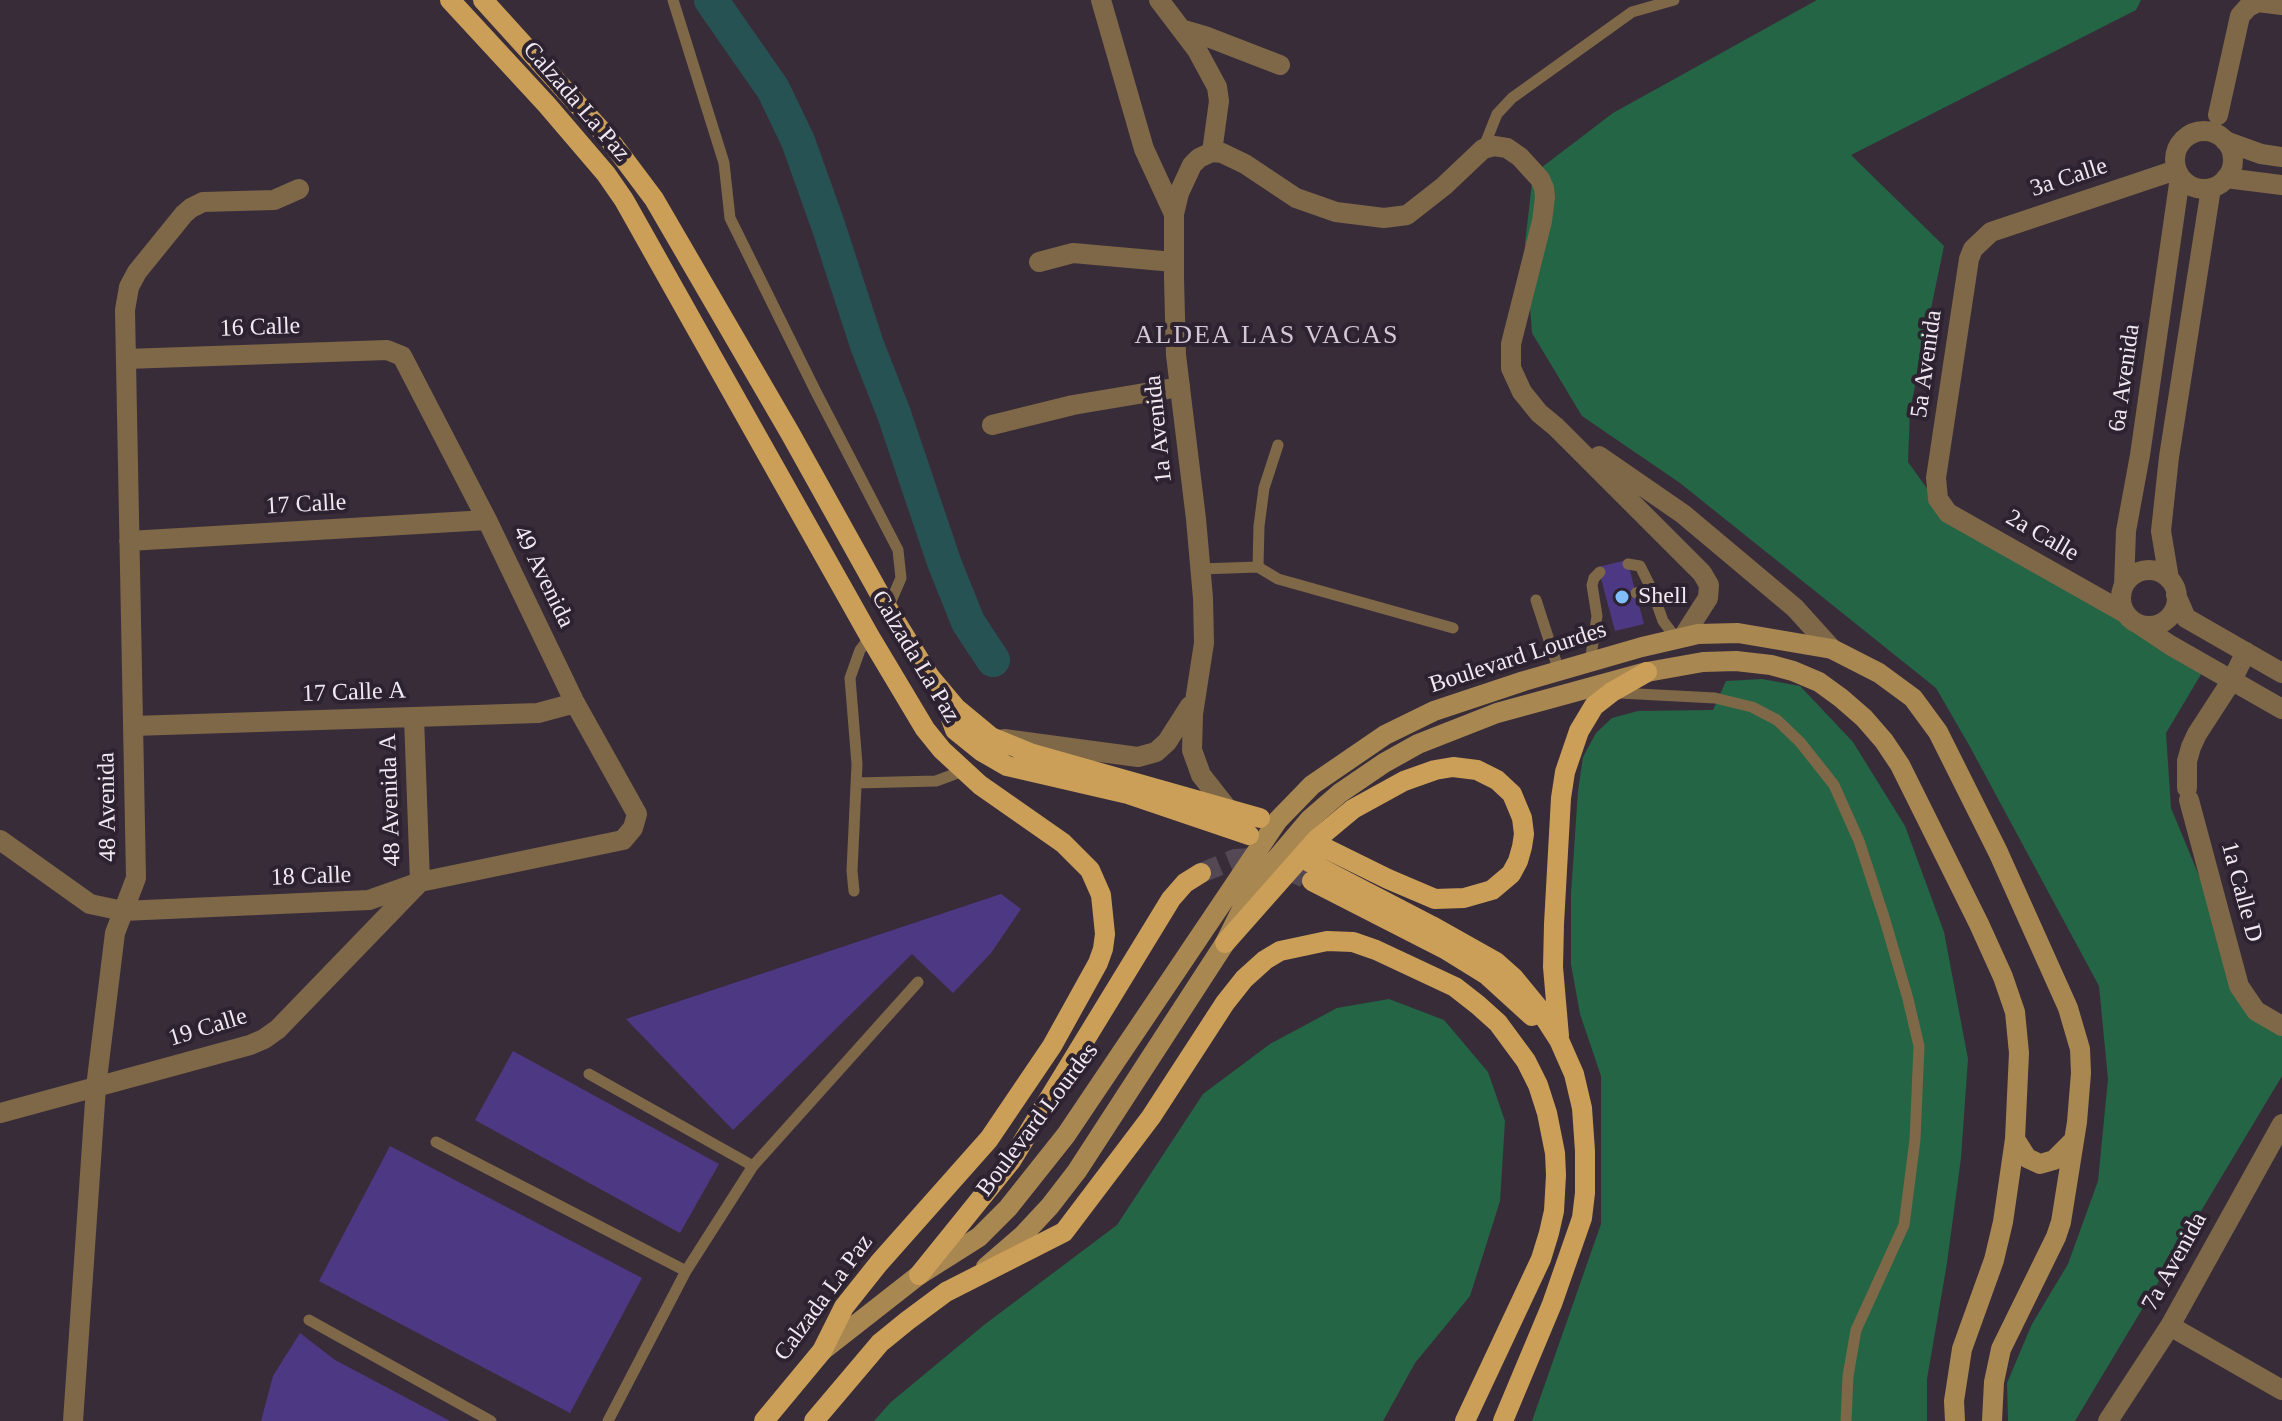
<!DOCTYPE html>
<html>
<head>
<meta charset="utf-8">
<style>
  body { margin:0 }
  canvas { display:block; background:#382c39 }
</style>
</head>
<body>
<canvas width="2282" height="1421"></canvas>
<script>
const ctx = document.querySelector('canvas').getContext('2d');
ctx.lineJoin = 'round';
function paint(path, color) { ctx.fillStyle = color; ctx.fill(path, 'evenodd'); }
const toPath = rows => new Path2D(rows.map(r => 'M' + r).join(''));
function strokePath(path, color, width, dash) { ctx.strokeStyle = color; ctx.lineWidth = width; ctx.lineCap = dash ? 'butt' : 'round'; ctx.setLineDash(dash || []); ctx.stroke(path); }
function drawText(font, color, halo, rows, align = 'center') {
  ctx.font = font + ' Georgia,serif'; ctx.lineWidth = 8; ctx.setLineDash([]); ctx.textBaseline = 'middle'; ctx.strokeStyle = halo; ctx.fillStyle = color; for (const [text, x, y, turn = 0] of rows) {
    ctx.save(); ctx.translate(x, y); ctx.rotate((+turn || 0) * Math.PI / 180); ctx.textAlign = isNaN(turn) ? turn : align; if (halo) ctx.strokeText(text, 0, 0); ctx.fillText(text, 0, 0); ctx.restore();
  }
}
paint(toPath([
  [1817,0,2141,0,2136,10,1851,155,1944,246,1910,410,1908,462,1931,494,2203,671,2166,733,2171,808,2252,1004,2282,1032,2282,1076,2075,1421,2008,1421,2007,1383,2032,1324,2068,1264,2098,1181,2108,1079,2099,986,1969,745,1936,688,1680,483,1582,416,1532,333,1525,243,1533,174,1613,113],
  [1762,679,1800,686,1853,742,1905,826,1944,932,1968,1059,1961,1158,1947,1263,1927,1379,1927,1421,1532,1421,1601,1224,1601,1076,1580,1014,1571,964,1571,894,1578,791,1583,757,1596,733,1612,718,1638,711,1713,710,1726,681],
  [1389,999,1444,1020,1488,1072,1505,1121,1500,1201,1470,1296,1415,1363,1383,1421,874,1421,891,1402,984,1325,1117,1225,1203,1094,1270,1044,1337,1008]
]), '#236544');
strokePath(toPath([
  [711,0,773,89,798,141,828,225,867,345,894,414,944,562,968,622,993,660]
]), '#265253', 34);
paint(toPath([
  [1627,560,1644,624,1615,631,1598,567],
  [1001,894,1021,909,991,953,953,993,912,954,733,1130,626,1019],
  [513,1051,719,1164,680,1233,475,1120],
  [390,1146,642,1278,570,1413,319,1281],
  [300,1333,335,1360,450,1421,261,1421,273,1376]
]), '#4d3884');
strokePath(toPath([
  [1201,873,1235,859,1253,858,1274,864,1312,881]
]), '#544855', 20, [20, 10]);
strokePath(toPath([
  [673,0,724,163,730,218,816,392,898,550,901,578,888,608],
  [1483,149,1497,114,1512,98,1632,12,1674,0],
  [1278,445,1264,488,1259,526,1258,567,1278,579,1453,628],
  [1628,564,1640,566,1652,590,1663,621,1676,638],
  [1200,569,1258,567],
  [1636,593,1652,590],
  [1536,600,1559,671],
  [1590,662,1597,616,1592,585,1594,578,1600,572],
  [1619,693,1715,698,1752,707,1777,720,1800,742,1834,785,1859,841,1884,917,1908,999,1919,1046,1915,1140,1904,1225,1856,1330,1848,1376,1846,1421],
  [856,783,936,781,963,771],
  [854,891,852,871,857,764,850,678,860,650,870,637],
  [589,1074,753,1166],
  [436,1142,686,1271],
  [309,1320,491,1421],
  [608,1421,686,1271,753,1166,918,982]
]), '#7e6847', 11);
strokePath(toPath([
  [1101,0,1144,149,1174,214],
  [1159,0,1197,50,1217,87,1219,101,1212,152],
  [1181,29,1205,36,1280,65],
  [2218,115,2240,16,2248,7,2258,2,2282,5],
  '2175 160a29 29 0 1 1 58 0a29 29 0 1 1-58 0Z',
  [2225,141,2261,154,2282,157],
  [2226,178,2282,185],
  [1039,262,1073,253,1174,262],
  [992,425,1073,405,1180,387],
  [129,541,487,520],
  '2121 598a28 28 0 1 1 56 0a28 28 0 1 1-56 0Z',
  [2169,579,2161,531,2169,457,2211,188],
  [2124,585,2126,531,2140,455,2180,177],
  [2176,595,2186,618,2282,673],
  [2125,613,1948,513,1938,499,1936,478,1969,259,1973,249,1991,232,2176,170],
  [2140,625,2170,645,2282,709],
  [133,726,538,713,575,703],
  [2187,788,2187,761,2191,747,2197,734,2232,680,2246,652],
  [2189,800,2239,986,2256,1011,2282,1026],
  [0,840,90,904,123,911,369,900,420,882,623,840,633,828,637,814,575,703,487,520,402,356,387,350,126,359],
  [0,1113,250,1045,264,1039,278,1029,420,882,414,717],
  [2170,1326,2282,1390],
  [73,1421,96,1087,115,933,136,878,125,310,129,287,137,272,184,214,191,208,203,202,274,200,299,189],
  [2108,1421,2170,1326,2282,1124]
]), '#7e6847', 20);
strokePath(toPath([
  [1599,456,1683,514,1795,608,1832,649],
  [1004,739,1138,757,1156,752,1167,742,1190,706],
  [1227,808,1201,775,1192,750,1193,714,1204,643,1203,598,1196,519,1176,355,1174,279,1174,214,1179,193,1192,165,1199,158,1212,152,1222,153,1245,164,1296,198,1336,212,1384,218,1407,215,1444,186,1483,149,1494,146,1507,148,1520,157,1540,179,1544,188,1545,197,1542,221,1511,344,1511,368,1522,392,1539,413,1556,427,1702,573,1709,585,1708,598,1683,637]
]), '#7e6847', 20);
strokePath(toPath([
  [2015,1139,2027,1158,2040,1164,2054,1160,2074,1140],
  [986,1267,1023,1235,1050,1206,1077,1171,1225,943,1254,885,1310,819,1340,793,1384,763,1418,744,1497,713,1647,672,1703,662,1736,661,1771,665,1793,671,1819,682,1841,698,1864,718,1884,741,1900,765,1979,924,2003,977,2015,1012,2019,1053,2015,1139,2003,1222,1994,1260,1962,1349,1954,1401,1955,1421],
  [822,1351,919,1275,979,1237,1008,1208,1066,1135,1278,820,1312,785,1385,735,1434,711,1524,681,1642,647,1698,634,1738,633,1832,649,1879,673,1913,698,1938,732,1998,852,2068,1008,2080,1049,2081,1073,2077,1122,2061,1222,2056,1237,2001,1349,1994,1382,1992,1421]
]), '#a98751', 20);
strokePath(toPath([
  [450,0,547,105,606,174,624,200,870,637,925,729,942,750,980,785,1063,843,1090,870,1101,895,1105,934,1103,949,1098,963,1052,1046,989,1139,879,1263,844,1307,822,1351,764,1421],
  [483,0,609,139,654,199,790,433,888,609,930,677,956,708,991,737,1030,753,1260,818],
  [944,699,955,730,981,751,1007,766,1128,794,1249,835],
  [1309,862,1432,926,1496,962,1514,978,1537,1006,1559,1040,1574,1074,1582,1108,1585,1151,1585,1193,1582,1218,1552,1304,1503,1421],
  [1312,881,1445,949,1487,975,1532,1016],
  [1225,943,1317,839,1353,809,1404,781,1435,770,1453,767,1477,770,1497,780,1512,794,1522,818,1524,834,1522,847,1518,861,1511,874,1492,890,1464,898,1435,899,1388,879,1319,845],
  [1559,1036,1553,967,1554,924,1561,798,1565,772,1579,731,1594,706,1612,692,1647,672],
  [919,1275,1011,1161,1171,899,1185,883,1201,873],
  [814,1421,880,1343,907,1321,946,1292,1064,1232,1151,1117,1225,1003,1244,979,1265,960,1280,951,1327,941,1353,942,1376,950,1455,987,1478,1005,1498,1023,1526,1061,1538,1085,1547,1113,1555,1153,1556,1175,1554,1211,1549,1233,1541,1259,1465,1421]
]), '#cb9f57', 20);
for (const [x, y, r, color] of [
  [1622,597,8,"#81bdfa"]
]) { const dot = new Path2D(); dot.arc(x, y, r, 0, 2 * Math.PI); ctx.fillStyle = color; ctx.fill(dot); strokePath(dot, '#2d222f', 3); }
drawText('24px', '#f1e9f2', '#2d222f', [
  ["Calzada La Paz",576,102,49],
  ["3a Calle",2069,178,-18],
  ["16 Calle",260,328,-2],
  ["5a Avenida",1927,364,-82],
  ["6a Avenida",2125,378,-82],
  ["1a Avenida",1159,429,-96],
  ["17 Calle",306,505,-3],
  ["2a Calle",2042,536,30],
  ["49 Avenida",543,577,64],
  ["Calzada La Paz",915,657,59],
  ["Boulevard Lourdes",1518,658,-18],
  ["17 Calle A",354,693,-2],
  ["48 Avenida A",391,800,-92],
  ["48 Avenida",108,807,-91],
  ["18 Calle",311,877,-2],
  ["1a Calle D",2241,892,75],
  ["19 Calle",208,1028,-17],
  ["Boulevard Lourdes",1038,1120,-53],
  ["7a Avenida",2175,1262,-61],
  ["Calzada La Paz",824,1298,-54]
]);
drawText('24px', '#f1e9f2', '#2d222f', [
  ["Shell",1638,597]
], 'left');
ctx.letterSpacing = '2px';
drawText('26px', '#d6c7d8', '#2d222f', [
  ["ALDEA LAS VACAS",1267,336]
]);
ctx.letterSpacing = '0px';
</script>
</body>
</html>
